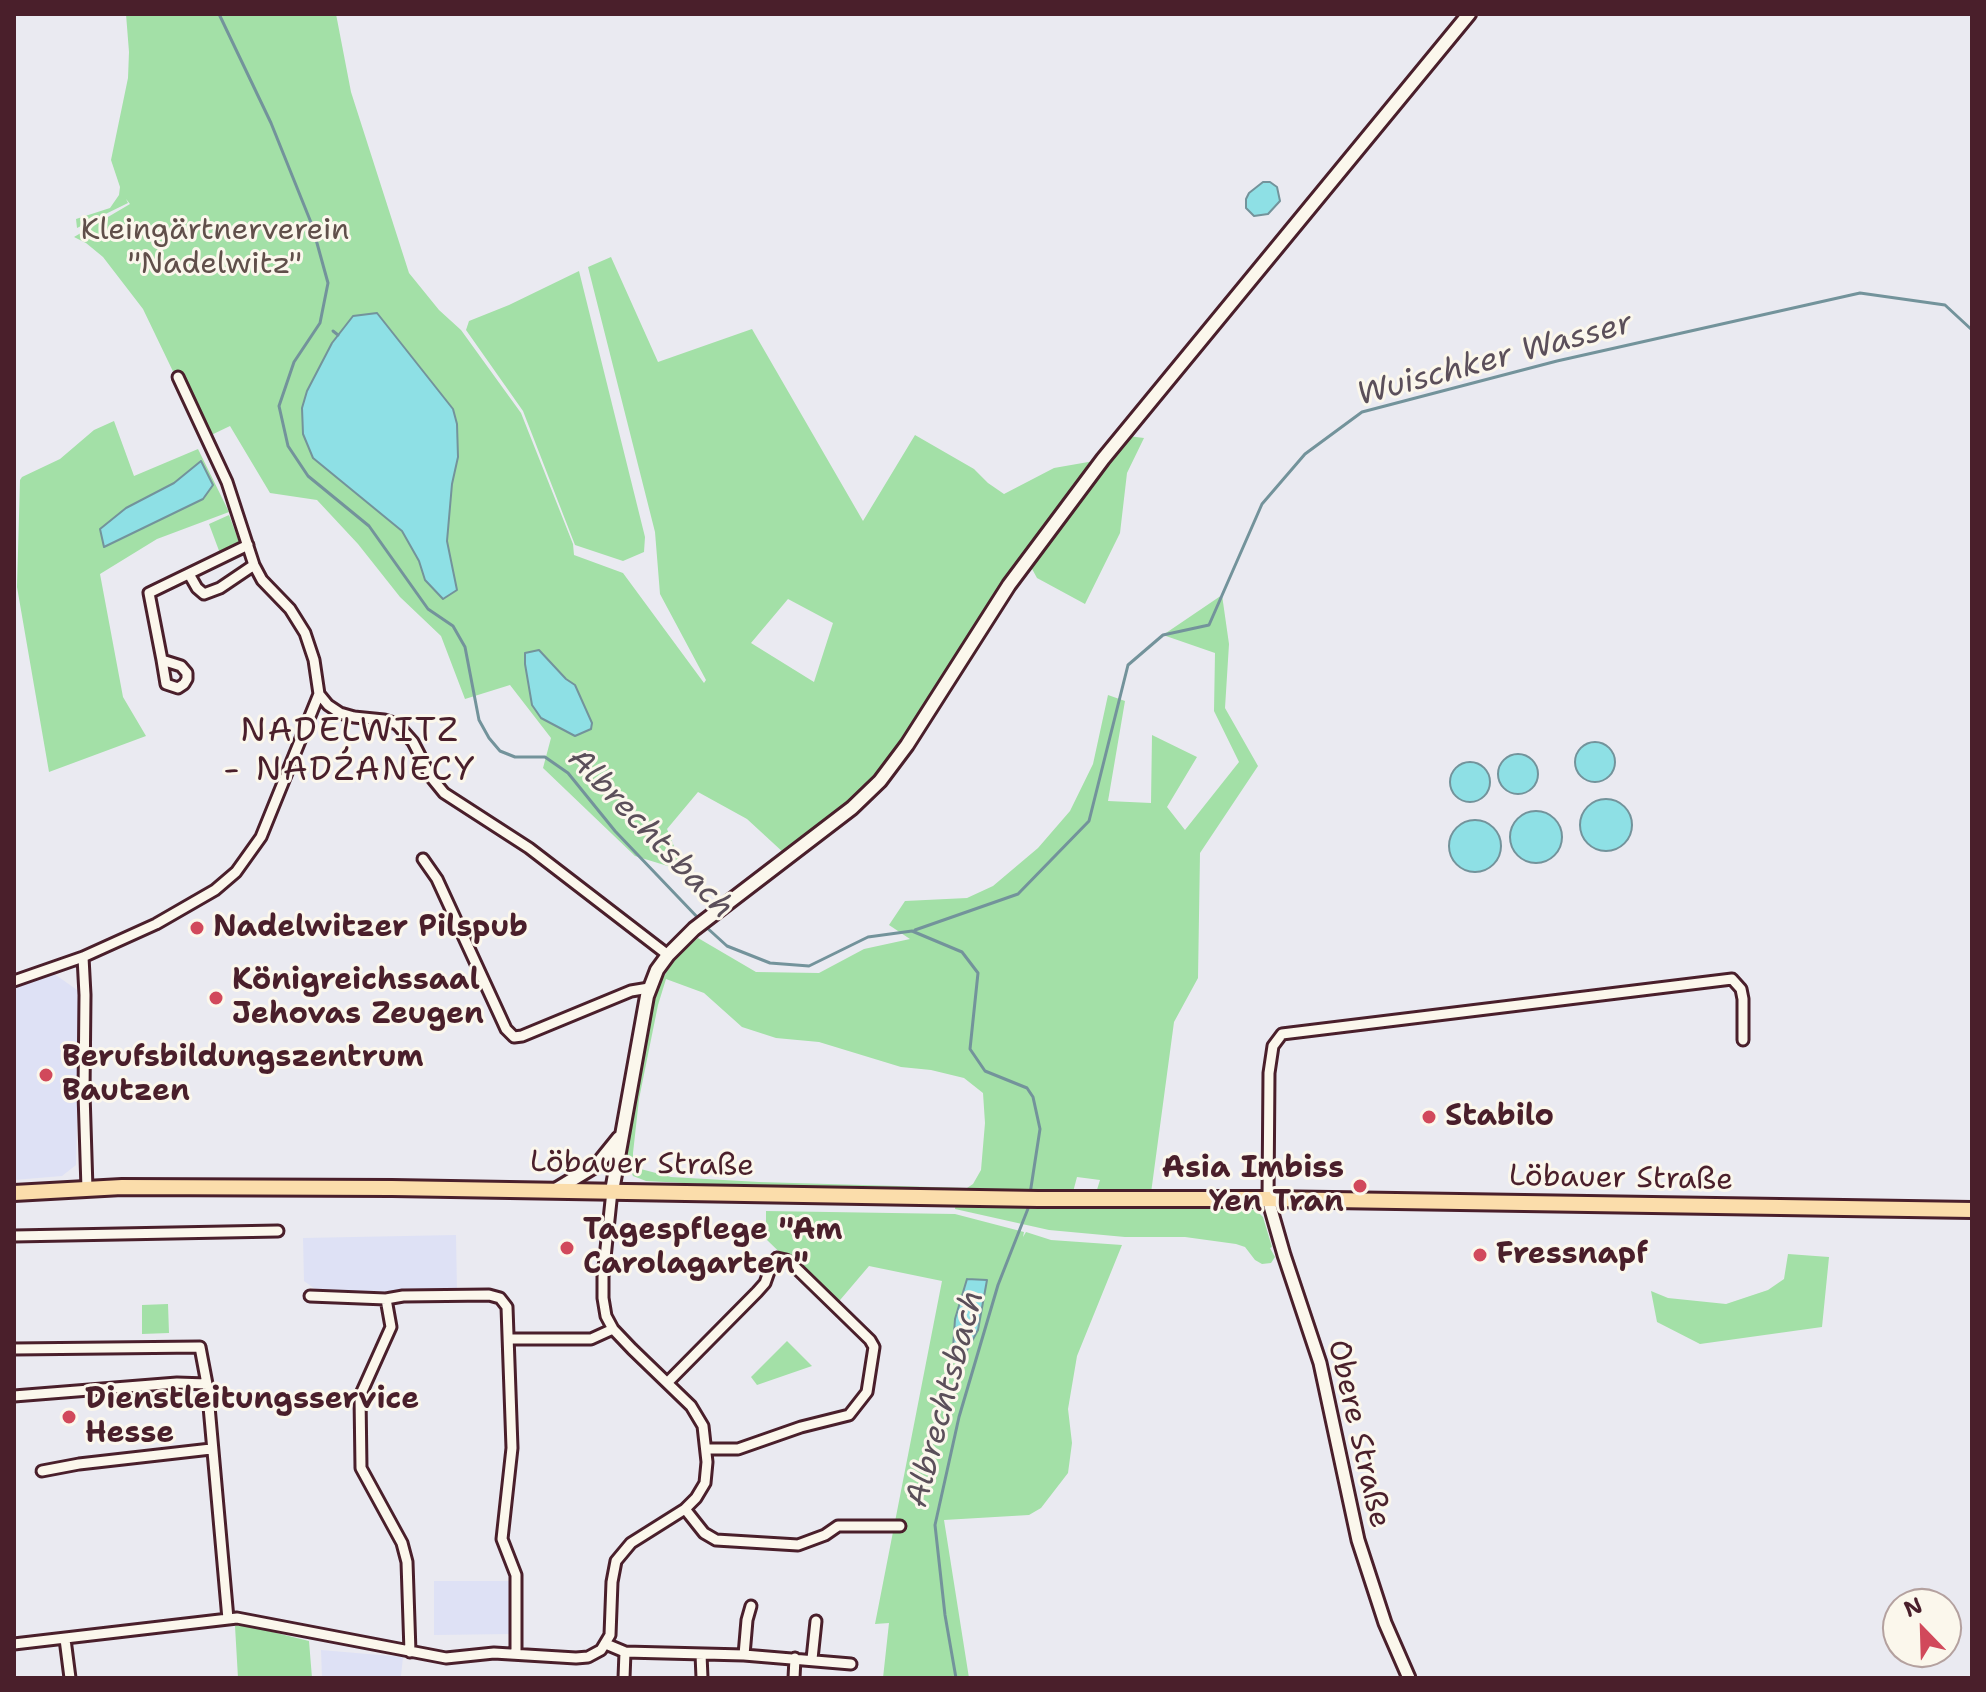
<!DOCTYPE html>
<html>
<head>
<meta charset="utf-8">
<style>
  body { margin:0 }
  #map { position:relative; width:1986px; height:1692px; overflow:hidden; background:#eaeaf1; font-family:"Shantell Sans",sans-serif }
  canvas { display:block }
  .frame { position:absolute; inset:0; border:16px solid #4a1f2b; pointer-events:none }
  .north { position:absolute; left:1882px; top:1588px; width:80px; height:80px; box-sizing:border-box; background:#fbf7ec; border:2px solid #b4a19f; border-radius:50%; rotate:337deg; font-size:22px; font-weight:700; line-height:32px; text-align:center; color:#4a1f2b }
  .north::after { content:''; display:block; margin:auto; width:28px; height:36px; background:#d1495b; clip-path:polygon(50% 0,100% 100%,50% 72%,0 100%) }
</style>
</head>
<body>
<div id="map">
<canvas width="1986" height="1692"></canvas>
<div class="frame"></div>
<div class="north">N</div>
</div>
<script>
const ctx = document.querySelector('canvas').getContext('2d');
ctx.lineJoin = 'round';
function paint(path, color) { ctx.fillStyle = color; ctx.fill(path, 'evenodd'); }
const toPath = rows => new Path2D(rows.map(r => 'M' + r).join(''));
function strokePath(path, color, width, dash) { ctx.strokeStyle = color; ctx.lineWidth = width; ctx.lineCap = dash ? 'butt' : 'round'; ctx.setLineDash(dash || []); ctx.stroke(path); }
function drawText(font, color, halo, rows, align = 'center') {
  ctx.font = font + ' "Shantell Sans",sans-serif'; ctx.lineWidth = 6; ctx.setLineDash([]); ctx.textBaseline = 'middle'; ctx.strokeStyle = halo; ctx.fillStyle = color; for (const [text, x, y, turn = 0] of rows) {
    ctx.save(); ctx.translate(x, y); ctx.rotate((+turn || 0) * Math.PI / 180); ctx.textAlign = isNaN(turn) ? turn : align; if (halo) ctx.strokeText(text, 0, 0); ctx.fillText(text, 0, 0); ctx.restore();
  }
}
paint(toPath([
  [53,973,80,992,76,1165,62,1176,14,1180,14,985],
  [456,1235,457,1292,322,1294,304,1281,303,1238],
  [434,1581,513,1581,513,1634,434,1635],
  [321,1650,403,1657,401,1676,322,1678]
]), '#dee1f5');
paint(toPath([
  [126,14,336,14,351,92,409,273,439,310,461,330,521,413,573,544,574,555,623,573,704,683,706,680,660,594,655,532,588,267,611,257,658,362,752,329,863,521,915,435,974,469,988,483,1004,494,1054,468,1094,461,1016,564,948,674,887,767,854,802,785,854,747,819,698,792,667,829,684,871,635,856,543,768,551,738,510,685,465,699,441,636,400,597,358,544,317,500,270,493,230,426,205,438,143,309,103,257,86,243,74,237,130,204,126,199,128,203,77,228,76,219,110,208,119,195,120,187,111,160,128,78,129,52],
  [788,599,833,623,814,682,751,643],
  [579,271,645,537,644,552,623,561,575,545,523,411,466,330,469,321,509,305],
  [114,421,134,476,198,449,229,512,157,539,100,574,123,697,146,736,49,772,17,587,20,480,22,477,60,459,94,430],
  [1128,436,1144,438,1127,473,1120,533,1085,604,1037,578,1031,567,1055,530],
  [229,515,241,547,221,556,209,524],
  [1222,595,1229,644,1225,708,1258,766,1200,853,1198,978,1174,1022,1151,1193,1096,1193,1100,1180,1077,1177,1073,1192,780,1188,646,1181,633,1176,626,1159,629,1123,654,992,676,957,698,938,756,972,819,973,864,949,910,939,889,925,905,901,967,898,993,886,1038,848,1070,811,1093,764,1108,695,1125,701,1108,801,1151,803,1152,735,1197,757,1167,807,1185,830,1239,762,1214,711,1215,653,1163,635],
  [666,979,704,993,742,1027,776,1038,819,1042,901,1067,931,1070,964,1078,983,1093,985,1123,981,1170,973,1184,967,1188,759,1182,671,1177,637,1168,633,1162,633,1153,639,1099,658,1005],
  [956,1202,1248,1208,1256,1210,1263,1217,1272,1247,1270,1248,1275,1257,1271,1263,1262,1264,1255,1260,1245,1247,1236,1244,1185,1237,1125,1237,1049,1230,955,1209],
  [766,1211,955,1214,1024,1232,1023,1237,1026,1232,1051,1240,1122,1245,1077,1356,1068,1409,1072,1443,1068,1473,1041,1508,1029,1515,944,1520,969,1678,883,1678,889,1623,875,1624,942,1281,869,1266,835,1306,766,1239],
  [1788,1254,1829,1257,1822,1327,1700,1344,1657,1322,1651,1291,1668,1298,1726,1304,1768,1290,1784,1279],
  [168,1304,169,1333,142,1334,142,1305],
  [787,1341,812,1366,757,1385,751,1377],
  [235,1626,248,1626,309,1641,312,1678,238,1678]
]), '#a3e0a7');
const water = toPath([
  [1263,182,1270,182,1277,187,1280,201,1268,214,1254,216,1246,208,1246,199,1249,193,1263,182],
  [377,313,453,409,457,424,458,457,452,484,447,541,457,590,443,599,425,580,419,561,402,531,313,458,303,434,302,408,307,391,332,343,353,316,377,313],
  [201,461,213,485,203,499,104,547,100,529,126,508,174,483,201,461],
  [539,650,566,679,575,685,592,723,591,729,575,736,541,718,532,705,525,664,525,653,539,650],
  '1575 762a20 20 0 1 1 40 0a20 20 0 1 1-40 0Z',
  '1498 774a20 20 0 1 1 40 0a20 20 0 1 1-40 0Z',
  '1450 782a20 20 0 1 1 40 0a20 20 0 1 1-40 0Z',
  '1580 825a26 26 0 1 1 52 0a26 26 0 1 1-52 0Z',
  '1510 837a26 26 0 1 1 52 0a26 26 0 1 1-52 0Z',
  '1449 846a26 26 0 1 1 52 0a26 26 0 1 1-52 0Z',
  [967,1279,987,1280,978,1330,965,1354,953,1348,955,1319,967,1279]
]);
paint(water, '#8ee0e5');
strokePath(water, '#73939b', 2);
strokePath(toPath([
  [219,14,271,123,312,225,328,283,320,323,294,362,279,406,288,446,308,476,369,526,428,609,453,626,465,647,479,720,489,738,500,751,515,757,545,757,568,773,615,831,700,920],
  [333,331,338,335],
  [705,926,727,946,770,963,809,966,868,937,912,931,962,952,978,973,970,1049,985,1071,1027,1088,1033,1097,1040,1129,1030,1194],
  [915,930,1018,894,1089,821,1128,665,1163,635,1209,625,1262,504,1305,454,1362,412,1557,361,1860,293,1945,305,1972,330],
  [956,1678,945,1615,935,1525,959,1417,998,1285,1029,1206]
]), '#73939b', 3);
const minor = toPath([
  [178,377,227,482,254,565,262,580,290,609,305,633,314,660,319,694,328,705,340,713,354,717,384,720,397,724,413,742,431,777,444,793,529,848,668,955],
  [189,574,197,588,204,594,220,588,254,565],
  [162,660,166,684,178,688,184,684,187,679,187,673,181,666,162,660,149,593,248,545],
  [423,859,437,879,506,1029,514,1037,522,1036,631,991,649,988],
  [83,957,85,995,84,1093,87,1189],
  [14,981,83,957,156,924,215,890,236,872,261,837,319,694],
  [1268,1199,1269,1073,1273,1046,1282,1034,1732,979,1741,989,1743,999,1743,1040],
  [14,1236,278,1231],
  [310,1296,386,1299,391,1327,360,1396,361,1468,402,1543,407,1562,410,1652],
  [386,1299,403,1296,489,1295,500,1298,507,1307,512,1448,502,1539,516,1575,516,1654],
  [510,1339,591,1339,613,1329],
  [14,1349,200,1347,207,1384],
  [668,1382,757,1292,765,1283,771,1266,777,1258,786,1260,795,1267,870,1340,874,1347,867,1392,849,1415,801,1427,738,1449,707,1449],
  [14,1396,177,1383,207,1384,228,1619],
  [42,1471,79,1464,211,1449],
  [685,1509,704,1533,716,1540,798,1545,825,1535,838,1526,900,1526],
  [65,1639,70,1678],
  [14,1644,237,1618,446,1658,494,1653,576,1658,588,1657,601,1650,610,1635,612,1582,616,1561,631,1543,685,1509,696,1498,705,1483,707,1462,703,1426,691,1406,632,1349,613,1329,606,1316,603,1298,603,1277,612,1191],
  [606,1644,625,1652,744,1655,851,1664],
  [701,1654,702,1678],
  [744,1655,747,1620,751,1606],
  [812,1659,816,1621],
  [624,1678,625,1652],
  [794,1678,795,1658]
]);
const tertiary = toPath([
  [1268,1199,1284,1255,1320,1363,1358,1540,1385,1623,1409,1678]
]);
const secondary = toPath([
  [557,1189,598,1164,619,1138],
  [612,1191,647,996,657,970,668,955,694,929,852,808,880,781,907,745,1009,585,1103,459,1469,14]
]);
const primary = toPath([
  [14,1193,122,1187,392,1188,1038,1199,1268,1199,1972,1210]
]);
strokePath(minor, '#4a1f2b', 15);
strokePath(tertiary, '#4a1f2b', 17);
strokePath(secondary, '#4a1f2b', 18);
strokePath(primary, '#4a1f2b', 20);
strokePath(minor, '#fbf7ec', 9);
strokePath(tertiary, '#fbf7ec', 11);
strokePath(secondary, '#fbf7ec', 12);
strokePath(primary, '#fbddab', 14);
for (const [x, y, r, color] of [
  [197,928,8,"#d1495b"],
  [216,998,8,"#d1495b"],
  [46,1075,8,"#d1495b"],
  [1429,1117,8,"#d1495b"],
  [1360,1186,8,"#d1495b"],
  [567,1248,8,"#d1495b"],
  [1480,1255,8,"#d1495b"],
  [69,1417,8,"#d1495b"]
]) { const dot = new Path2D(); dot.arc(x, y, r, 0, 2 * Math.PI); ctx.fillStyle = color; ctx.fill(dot); strokePath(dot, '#fbf7ec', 3); }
drawText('30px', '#604f4a', '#fbf7ec', [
  ["Kleingärtnerverein",215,231],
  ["\"Nadelwitz\"",215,265]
]);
drawText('bold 30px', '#4a1f2b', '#fbf7ec', [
  ["Nadelwitzer Pilspub",213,928],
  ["Königreichssaal",232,981],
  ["Jehovas Zeugen",232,1015],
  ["Berufsbildungszentrum",62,1058],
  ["Bautzen",62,1092],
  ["Stabilo",1445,1117],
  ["Asia Imbiss",1344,1169,"right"],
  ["Yen Tran",1344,1203,"right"],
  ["Tagespflege \"Am",583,1231],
  ["Carolagarten\"",583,1265],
  ["Fressnapf",1496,1255],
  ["Dienstleitungsservice",85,1400],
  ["Hesse",85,1434]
], 'left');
drawText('30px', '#4a1f2b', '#fbf7ec', [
  ["Löbauer Straße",642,1165,1],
  ["Löbauer Straße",1621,1179,1],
  ["Obere Straße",1358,1434,77]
]);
drawText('italic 32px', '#5b4f5a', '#fbf7ec', [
  ["Wuischker Wasser",1495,360,-15],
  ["Albrechtsbach",650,834,46],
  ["Albrechtsbach",946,1399,-75]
]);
ctx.letterSpacing = '2px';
drawText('34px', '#4a1f2b', '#fbf7ec', [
  ["NADELWITZ",350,732],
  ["- NADŹANECY",350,771]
]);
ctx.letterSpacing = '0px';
</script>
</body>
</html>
